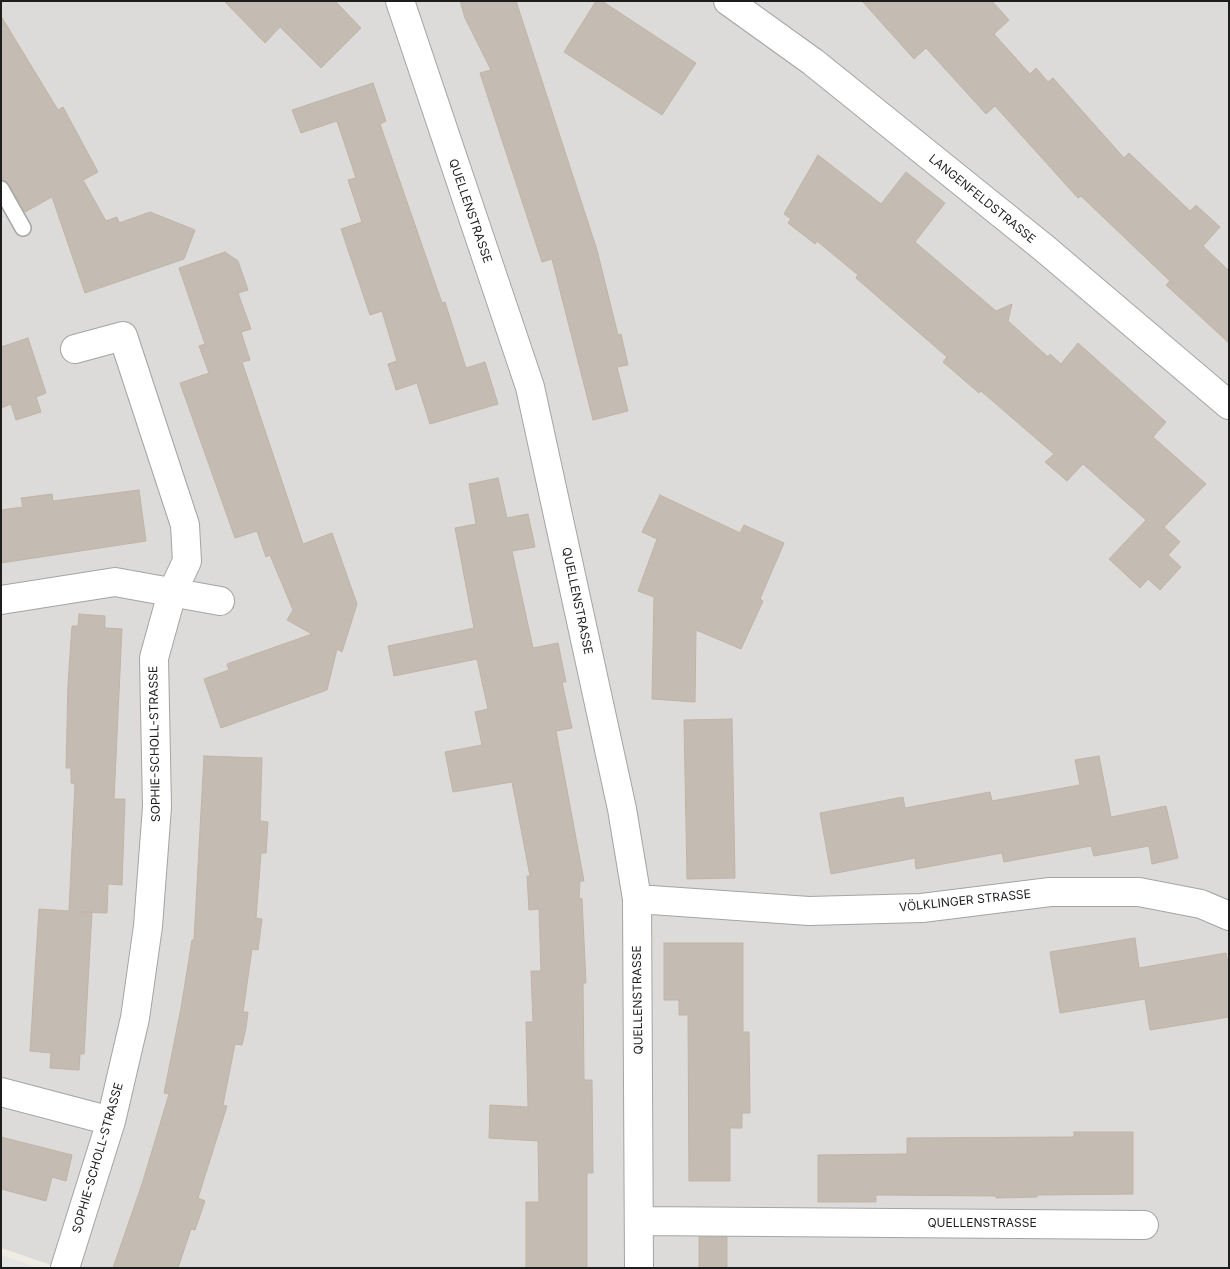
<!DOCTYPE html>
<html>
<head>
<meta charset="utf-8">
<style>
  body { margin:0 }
  #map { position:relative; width:1230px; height:1269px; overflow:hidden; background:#efece3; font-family:Inter,sans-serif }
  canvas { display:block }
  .frame { position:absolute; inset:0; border:2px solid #1d1d1d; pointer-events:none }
</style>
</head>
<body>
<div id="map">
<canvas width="1230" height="1269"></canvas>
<div class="frame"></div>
</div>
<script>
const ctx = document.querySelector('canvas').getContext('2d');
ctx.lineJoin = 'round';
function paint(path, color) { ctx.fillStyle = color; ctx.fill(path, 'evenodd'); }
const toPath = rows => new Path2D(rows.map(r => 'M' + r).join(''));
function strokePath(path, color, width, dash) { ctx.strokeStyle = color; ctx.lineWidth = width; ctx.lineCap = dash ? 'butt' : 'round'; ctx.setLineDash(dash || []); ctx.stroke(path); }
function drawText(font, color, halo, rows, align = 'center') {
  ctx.font = font + ' Inter,sans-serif'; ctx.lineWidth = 4; ctx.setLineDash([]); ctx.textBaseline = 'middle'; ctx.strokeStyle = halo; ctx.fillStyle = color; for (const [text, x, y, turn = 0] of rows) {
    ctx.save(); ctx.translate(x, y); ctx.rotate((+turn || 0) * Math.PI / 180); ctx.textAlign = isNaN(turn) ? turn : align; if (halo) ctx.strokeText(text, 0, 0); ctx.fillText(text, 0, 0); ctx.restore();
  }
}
paint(toPath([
  [1,1,1229,1,1229,1268,60,1268,1,1248]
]), '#dcdbda');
paint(toPath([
  [1,1255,33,1266,32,1268,1,1268]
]), '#e5e5e5');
const building = toPath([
  [224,1,335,1,361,28,321,68,280,27,265,43,224,1],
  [460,1,516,1,597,250,618,335,621,334,628,365,617,367,628,411,593,420,552,259,542,262,480,73,491,70,465,18,460,1],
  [596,1,602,1,696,63,662,115,564,52,596,1],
  [862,1,992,1,1009,20,994,34,1030,74,1036,68,1048,82,1053,78,1124,158,1129,153,1190,211,1196,205,1220,227,1203,246,1229,271,1229,343,1166,285,1170,281,1081,196,1078,198,995,106,986,114,926,48,914,59,862,1],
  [1,16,58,110,63,107,98,172,83,180,106,221,117,217,119,223,150,212,195,230,184,259,85,293,52,197,25,212,9,184,1,180,1,16],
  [373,83,386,121,380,124,442,303,445,302,466,368,485,362,498,404,430,424,417,383,396,390,388,364,397,361,382,311,370,315,341,229,362,222,348,180,356,178,337,121,301,133,292,110,373,83],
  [818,155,881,204,906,172,945,203,915,242,996,311,1012,304,1008,321,1048,357,1050,354,1061,364,1078,343,1166,422,1153,437,1206,484,1164,527,1180,542,1168,555,1181,567,1160,590,1148,579,1140,588,1109,559,1146,520,1083,464,1067,481,1045,462,1054,454,981,391,979,393,943,362,947,357,856,278,858,275,817,241,815,244,788,223,791,219,784,214,818,155],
  [225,252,238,261,248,290,238,293,251,329,241,332,250,360,242,362,303,544,332,533,357,604,342,652,337,649,327,690,221,728,204,679,229,670,227,664,312,634,287,620,293,610,270,555,266,557,257,531,235,538,180,383,209,373,199,346,205,344,179,268,225,252],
  [28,338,46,393,36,397,41,412,16,420,11,404,1,408,1,347,28,338],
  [498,478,507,518,528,514,535,547,512,551,533,648,558,643,566,682,562,682,572,728,556,731,584,881,580,881,579,898,582,899,586,983,583,983,584,1080,592,1080,593,1173,587,1173,587,1268,526,1268,526,1202,539,1202,538,1141,489,1138,490,1105,528,1107,526,1022,533,1022,531,971,541,971,539,909,529,910,527,876,530,876,512,782,453,792,445,752,482,745,475,712,488,709,477,659,394,676,388,646,474,628,455,528,476,524,469,484,498,478],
  [139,490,146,541,1,563,1,510,23,507,21,498,52,494,53,501,139,490],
  [660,495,740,533,744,525,784,543,760,599,763,601,741,649,696,630,695,702,652,699,654,597,638,591,657,539,642,532,660,495],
  [79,614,105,616,105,628,122,629,114,799,125,799,122,885,108,884,107,913,80,912,92,912,84,1054,80,1054,79,1070,50,1068,51,1053,30,1051,39,909,69,911,75,784,71,783,71,768,66,768,68,684,72,626,78,626,79,614],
  [732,719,735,878,687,879,684,720,732,719],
  [204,756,262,758,260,821,268,822,266,853,261,853,256,918,262,919,258,950,252,949,243,1012,248,1012,246,1028,242,1045,235,1044,223,1105,227,1106,198,1198,205,1201,195,1230,191,1229,178,1268,113,1268,143,1181,169,1094,164,1093,181,1008,192,940,194,940,204,756],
  [1099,756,1111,817,1166,806,1178,858,1152,864,1149,846,1094,856,1091,846,1004,862,1002,853,916,869,915,858,831,874,820,813,903,797,905,808,990,792,992,801,1080,785,1075,760,1099,756],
  [1135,938,1139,968,1226,953,1229,969,1229,1017,1150,1030,1145,999,1060,1013,1050,952,1135,938],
  [664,943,743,943,743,1032,749,1032,750,1113,742,1113,742,1128,730,1128,730,1181,689,1181,688,1015,679,1015,679,1000,664,1000,664,943],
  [1074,1132,1133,1132,1133,1194,1037,1195,1037,1197,996,1198,996,1196,876,1195,876,1202,818,1202,818,1155,907,1154,907,1138,1074,1137,1074,1132],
  [1,1137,72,1155,66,1181,52,1177,46,1201,1,1189,1,1137],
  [699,1237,727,1237,727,1268,699,1268,699,1237]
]);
paint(building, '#c4bbb2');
strokePath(building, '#c1b4a5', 1);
const service = toPath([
  [1,189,23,228]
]);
const minor = toPath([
  [400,1,530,387,622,809,637,899,639,1268],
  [728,1,813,62,1044,248,1229,405],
  [1,600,115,582,220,601],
  [637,899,809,911,922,908,1050,892,1139,892,1201,904,1229,916],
  [1,1092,111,1121],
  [640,1221,1144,1225],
  [65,1268,111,1121,135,1018,148,926,157,807,154,658,172,593,187,561,185,525,123,336,75,349]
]);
strokePath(service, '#a4a4a4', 18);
strokePath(minor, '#a4a4a4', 30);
strokePath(service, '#fff', 15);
strokePath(minor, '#fff', 28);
drawText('12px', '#1d1d1d', '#fff', [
  ["LANGENFELDSTRASSE",982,199,39],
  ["QUELLENSTRASSE",470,211,71],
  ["QUELLENSTRASSE",577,601,78],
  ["SOPHIE-SCHOLL-STRASSE",155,744,-91],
  ["VÖLKLINGER STRASSE",965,901,-6],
  ["QUELLENSTRASSE",638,1000,-91],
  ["SOPHIE-SCHOLL-STRASSE",98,1158,-74],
  ["QUELLENSTRASSE",982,1223]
]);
</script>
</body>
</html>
